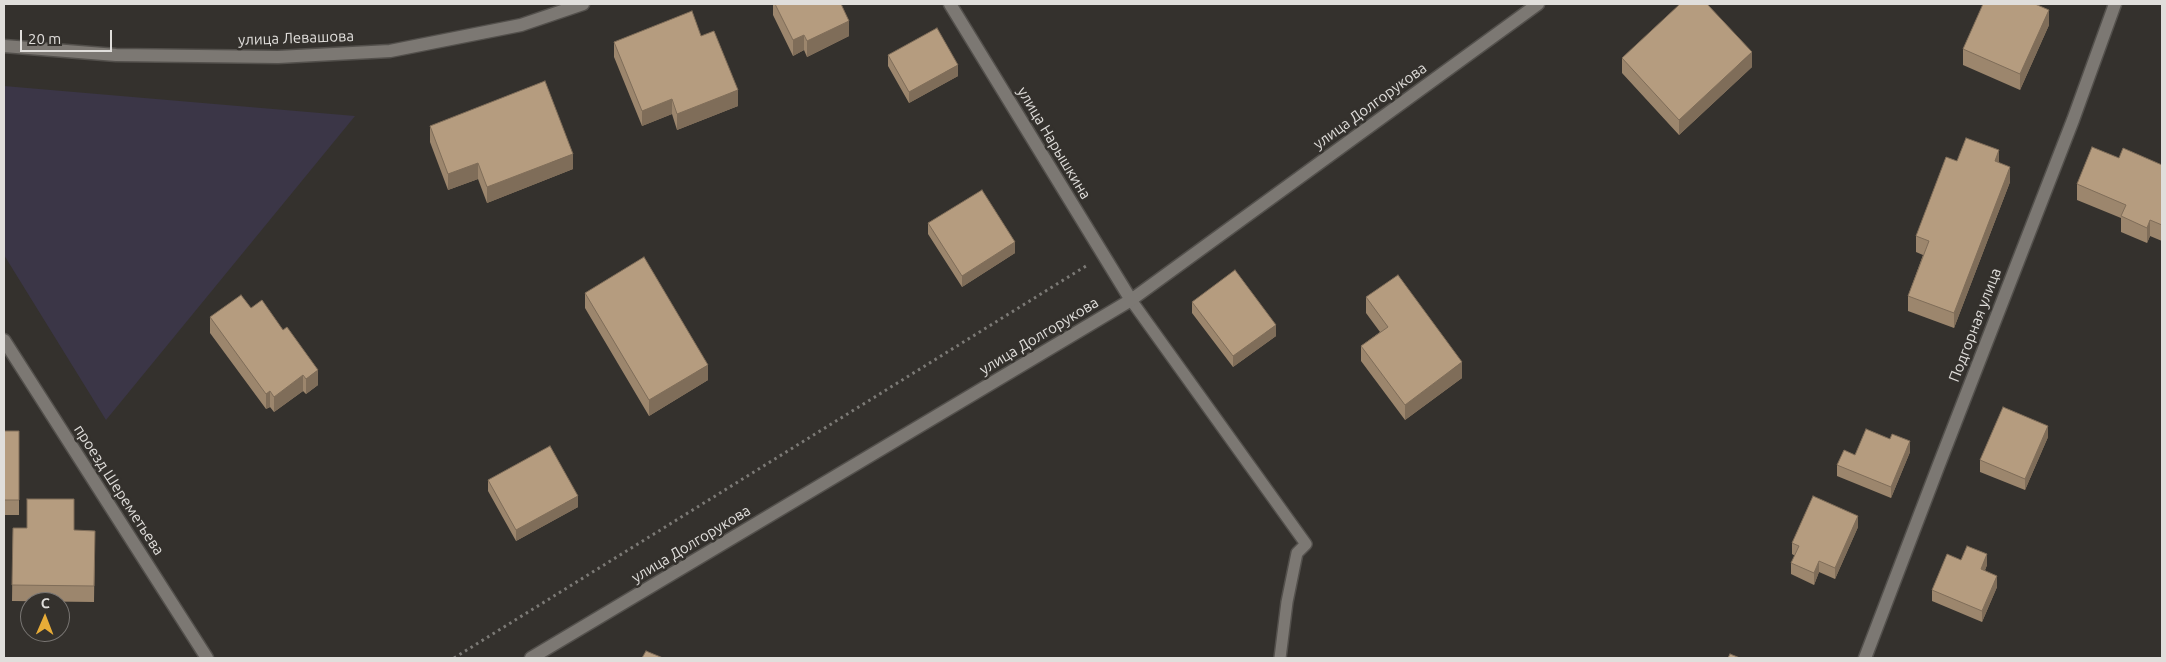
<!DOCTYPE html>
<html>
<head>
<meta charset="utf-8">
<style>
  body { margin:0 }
  #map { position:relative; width:2166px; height:662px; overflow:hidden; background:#34312d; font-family:Ubuntu,sans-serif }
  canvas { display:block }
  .frame { position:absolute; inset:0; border:5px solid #e0dedb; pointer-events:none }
  .north { position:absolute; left:20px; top:592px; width:50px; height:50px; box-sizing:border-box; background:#34312d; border:1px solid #797673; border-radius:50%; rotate:1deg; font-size:14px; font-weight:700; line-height:20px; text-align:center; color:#e0dedb }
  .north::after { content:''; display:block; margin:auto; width:18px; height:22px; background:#e8ac37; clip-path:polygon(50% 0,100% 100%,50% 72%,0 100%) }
  .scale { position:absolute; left:20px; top:30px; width:92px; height:22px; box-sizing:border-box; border:2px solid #e0dedb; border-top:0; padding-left:6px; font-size:15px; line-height:18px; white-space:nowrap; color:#e0dedb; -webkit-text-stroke:4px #34312d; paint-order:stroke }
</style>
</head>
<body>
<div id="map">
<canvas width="2166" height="662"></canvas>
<div class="frame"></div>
<div class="north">С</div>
<div class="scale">20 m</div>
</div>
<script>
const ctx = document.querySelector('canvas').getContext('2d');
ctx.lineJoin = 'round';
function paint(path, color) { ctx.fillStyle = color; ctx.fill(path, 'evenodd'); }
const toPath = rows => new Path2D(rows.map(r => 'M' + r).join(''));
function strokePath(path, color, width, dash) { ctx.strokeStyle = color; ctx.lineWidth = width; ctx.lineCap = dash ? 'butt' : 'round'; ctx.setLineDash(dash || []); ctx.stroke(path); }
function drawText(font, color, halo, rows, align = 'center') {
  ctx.font = font + ' Ubuntu,sans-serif'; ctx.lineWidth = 5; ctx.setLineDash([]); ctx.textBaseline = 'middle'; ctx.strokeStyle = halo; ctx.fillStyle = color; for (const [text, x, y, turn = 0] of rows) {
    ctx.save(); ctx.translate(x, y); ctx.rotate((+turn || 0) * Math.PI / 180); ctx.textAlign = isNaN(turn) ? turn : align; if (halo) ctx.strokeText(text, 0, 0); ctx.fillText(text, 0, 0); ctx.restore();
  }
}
paint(toPath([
  [4,86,355,116,106,420,4,255]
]), '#3b3647');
const lane = toPath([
  [1131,300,1306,544,1297,553,1287,602,1280,658]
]);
const street = toPath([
  [950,4,1131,300],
  [4,46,116,55,278,57,390,51,521,25,583,4],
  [4,340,207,658],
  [531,658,1131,300,1538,4],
  [1865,658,1938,467,2073,120,2115,4]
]);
strokePath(lane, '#53504c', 14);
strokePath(street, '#53504c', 15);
strokePath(toPath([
  [454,658,1086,266]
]), '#7c7a76', 3, [2.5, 4]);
strokePath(lane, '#7c7873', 11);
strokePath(street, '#7c7873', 12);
paint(toPath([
  [773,4,841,4,849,36,807,57,804,50,793,56,773,15],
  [2049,25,2020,90,1963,65,1963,49],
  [701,36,738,106,677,130,672,114,642,126,614,57,614,42],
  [888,55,958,76,909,103,888,66],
  [1622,58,1752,67,1679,135,1622,73],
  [430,126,573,169,487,203,478,179,448,190,430,142],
  [2119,158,2162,165,2162,241,2150,236,2147,243,2121,232,2121,218,2077,200,2077,184],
  [1957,161,1999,163,2010,182,1954,328,1908,311,1908,296,1923,255,1916,252,1916,236],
  [928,223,1015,253,962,287,928,234],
  [585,293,708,380,649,416,585,308],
  [1366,297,1462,378,1405,420,1361,361,1361,346,1380,332,1366,313],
  [1192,302,1276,336,1233,367,1192,313],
  [251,308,318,385,306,394,303,391,274,412,270,407,266,409,210,333,210,317],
  [4,431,19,431,19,515,4,515],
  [2048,437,2025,490,1980,472,1980,460],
  [1890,439,1910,452,1891,498,1837,476,1837,465,1855,455],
  [488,480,578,507,516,541,488,491],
  [1858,527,1835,579,1819,572,1814,585,1791,574,1791,563,1795,556,1792,554,1792,543],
  [13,528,95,531,94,602,12,601],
  [1961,560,1987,565,1985,570,1997,587,1982,622,1932,601,1932,590]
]), '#9c866d');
paint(toPath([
  [2049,10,2049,25,2020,90,2020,74],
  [849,21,849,36,807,57,807,41],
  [804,35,804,50,793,56,793,40],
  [1752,52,1752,67,1679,135,1679,120],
  [958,65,958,76,909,103,909,92],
  [738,90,738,106,677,130,677,114],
  [672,99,672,114,642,126,642,111],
  [1999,150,1999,166,1995,161],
  [573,154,573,169,487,203,487,187],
  [478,163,478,179,448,190,448,174],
  [2010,167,2010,182,1954,328,1954,313],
  [2150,220,2150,236,2147,243,2147,228],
  [1015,242,1015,253,962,287,962,276],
  [1276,325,1276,336,1233,367,1233,356],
  [1462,362,1462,378,1405,420,1405,405],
  [708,365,708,380,649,416,649,400],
  [318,370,318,385,306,394,306,379],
  [303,375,303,391,274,412,274,397],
  [270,391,270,407,266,409,266,394],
  [2048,426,2048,437,2025,490,2025,479],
  [1910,441,1910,452,1891,498,1891,487],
  [578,496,578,507,516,541,516,530],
  [1858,516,1858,527,1835,579,1835,568],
  [1987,554,1987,565,1981,580,1981,569],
  [1819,561,1819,572,1814,585,1814,573],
  [1997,576,1997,587,1982,622,1982,611]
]), '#7f6d59');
const building = toPath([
  [775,4,841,4,849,21,807,41,804,35,793,40,775,4],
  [1680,4,1707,4,1752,52,1679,120,1622,58,1680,4],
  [1983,4,2035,4,2049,10,2020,74,1963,49,1983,4],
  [692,11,701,36,714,31,738,90,677,114,672,99,642,111,614,42,692,11],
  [937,28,958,65,909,92,888,55,937,28],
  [545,81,573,154,487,187,478,163,448,174,430,126,545,81],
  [1966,138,1999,150,1995,161,2010,167,1954,313,1908,296,1929,241,1916,236,1946,157,1957,161,1966,138],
  [2092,147,2119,158,2123,148,2162,165,2162,225,2150,220,2147,228,2121,216,2126,205,2077,184,2092,147],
  [982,190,1015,242,962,276,928,223,982,190],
  [644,257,708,365,649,400,585,293,644,257],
  [1235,270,1276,325,1233,356,1192,302,1235,270],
  [1398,275,1462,362,1405,405,1361,346,1388,327,1366,297,1398,275],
  [241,295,251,308,262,300,283,330,287,327,318,370,306,379,303,375,274,397,270,391,266,394,210,317,241,295],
  [2003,407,2048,426,2025,479,1980,460,2003,407],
  [1866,429,1890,439,1892,434,1910,441,1891,487,1837,465,1844,450,1855,455,1866,429],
  [4,431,19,431,19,500,4,500,4,431],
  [550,446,578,496,516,530,488,480,550,446],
  [1813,496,1858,516,1835,568,1819,561,1814,573,1791,563,1799,546,1792,543,1813,496],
  [27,499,74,499,74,530,95,531,94,586,12,585,13,528,27,528,27,499],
  [1967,546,1987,554,1981,569,1997,576,1982,611,1932,590,1947,554,1961,560,1967,546],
  [646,651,663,658,642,658,646,651],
  [1730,654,1740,658,1728,658,1730,654]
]);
paint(building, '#b59c7f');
strokePath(building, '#7f6d59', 1);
drawText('15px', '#e0dedb', '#34312d', [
  ["улица Левашова",296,38,-2],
  ["улица Долгорукова",1370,106,-36],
  ["улица Нарышкина",1054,143,59],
  ["Подгорная улица",1975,325,-69],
  ["улица Долгорукова",1039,336,-31],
  ["проезд Шереметьева",119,490,57],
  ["улица Долгорукова",691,544,-31]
]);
</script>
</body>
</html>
